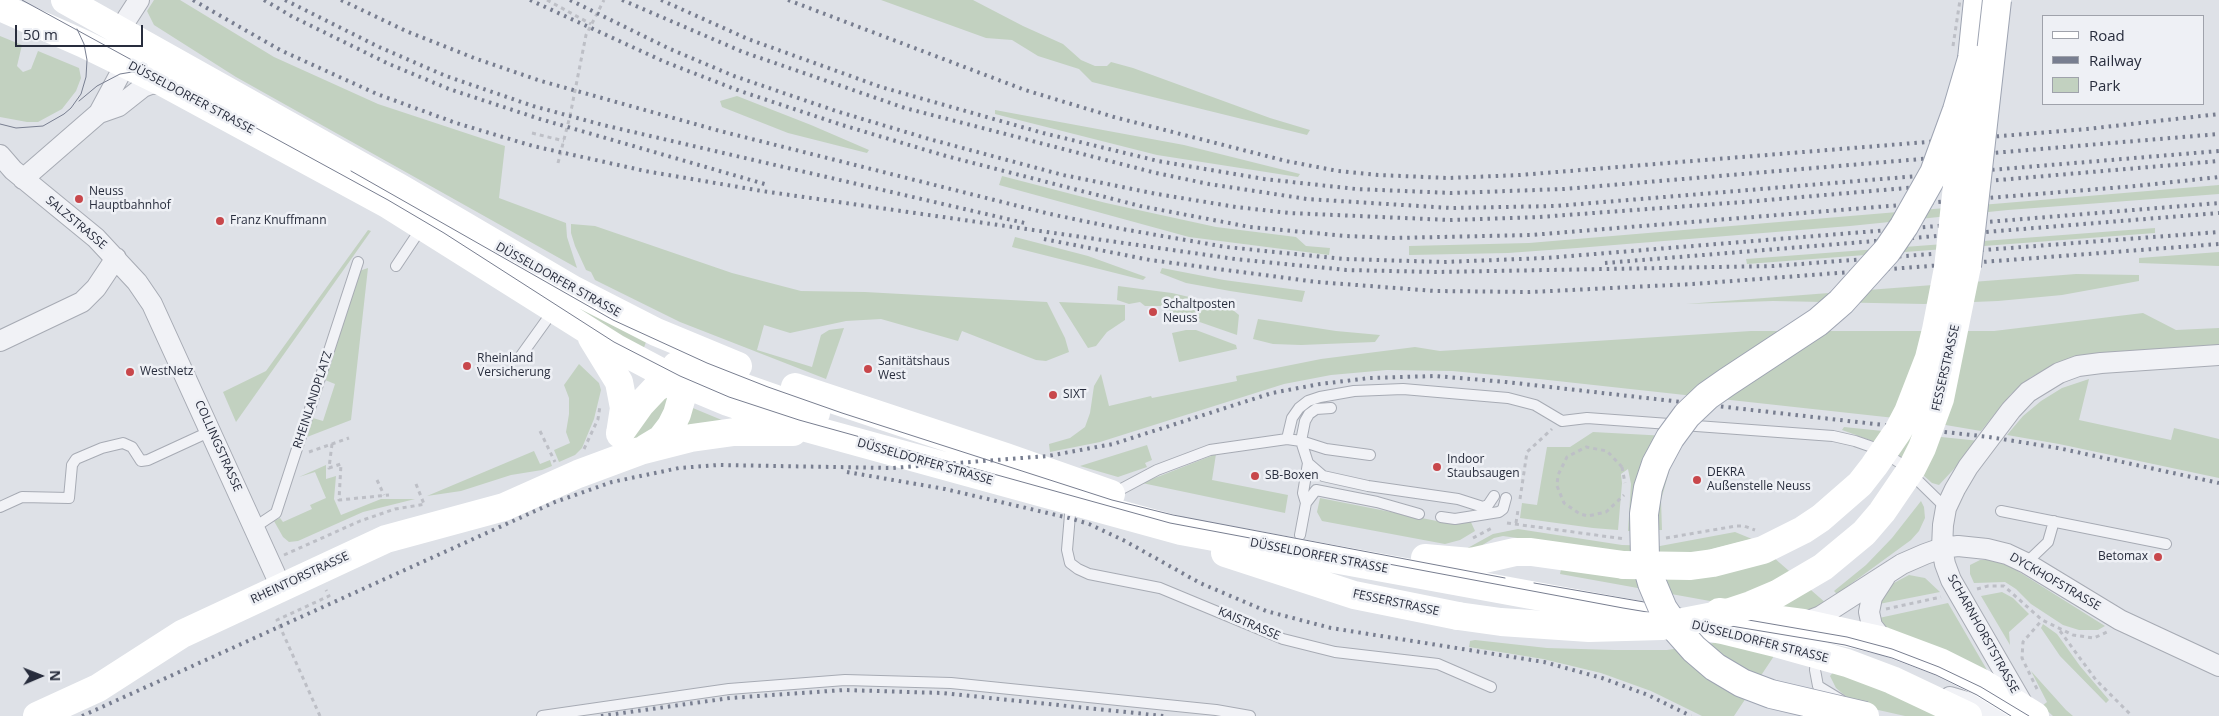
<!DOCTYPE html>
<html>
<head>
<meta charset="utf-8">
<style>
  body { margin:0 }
  #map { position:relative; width:2219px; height:716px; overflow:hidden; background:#dee1e7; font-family:"Open Sans",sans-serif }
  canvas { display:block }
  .legend { position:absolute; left:2042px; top:15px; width:162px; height:90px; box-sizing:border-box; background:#eef0f5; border:1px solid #9fa2ab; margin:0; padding:6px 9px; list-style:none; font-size:15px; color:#282d3d }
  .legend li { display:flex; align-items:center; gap:10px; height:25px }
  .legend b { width:25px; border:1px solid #9fa2ab }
  .north { position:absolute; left:15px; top:651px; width:50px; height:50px; -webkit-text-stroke:4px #eef0f5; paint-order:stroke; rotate:89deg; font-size:14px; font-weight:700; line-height:20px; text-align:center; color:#282d3d }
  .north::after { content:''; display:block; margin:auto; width:18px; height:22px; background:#282d3d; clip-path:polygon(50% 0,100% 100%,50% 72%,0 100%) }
  .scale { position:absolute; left:15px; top:25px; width:128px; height:22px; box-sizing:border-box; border:2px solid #282d3d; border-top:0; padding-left:6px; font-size:15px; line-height:18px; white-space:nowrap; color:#282d3d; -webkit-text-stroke:4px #eef0f5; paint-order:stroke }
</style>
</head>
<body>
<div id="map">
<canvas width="2219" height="716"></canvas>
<ul class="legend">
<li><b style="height:6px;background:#fff"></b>Road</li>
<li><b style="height:6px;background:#787e90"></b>Railway</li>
<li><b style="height:14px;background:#c2d1c0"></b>Park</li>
</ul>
<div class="north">N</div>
<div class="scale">50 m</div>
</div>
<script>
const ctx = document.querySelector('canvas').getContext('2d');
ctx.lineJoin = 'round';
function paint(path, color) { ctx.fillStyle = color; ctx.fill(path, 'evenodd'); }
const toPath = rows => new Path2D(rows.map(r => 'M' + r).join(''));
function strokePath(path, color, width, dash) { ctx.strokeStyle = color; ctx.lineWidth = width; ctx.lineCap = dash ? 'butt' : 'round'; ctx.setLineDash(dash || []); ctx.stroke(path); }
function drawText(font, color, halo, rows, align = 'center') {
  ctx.font = font + ' "Open Sans",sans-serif'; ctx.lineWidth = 5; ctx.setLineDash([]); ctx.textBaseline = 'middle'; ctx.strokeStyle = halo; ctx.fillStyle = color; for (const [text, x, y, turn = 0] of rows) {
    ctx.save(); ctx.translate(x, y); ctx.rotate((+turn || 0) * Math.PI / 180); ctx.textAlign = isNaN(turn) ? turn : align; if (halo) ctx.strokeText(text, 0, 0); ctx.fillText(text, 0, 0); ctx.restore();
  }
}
paint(toPath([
  [154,0,180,0,274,57,378,104,505,146,499,198,566,223,567,237,577,268,236,77,154,25,147,11],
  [881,0,973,0,1023,26,1063,44,1081,60,1095,66,1107,66,1111,62,1133,68,1270,118,1310,130,1307,135,1092,82,1079,69,1038,56,1012,40,986,38],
  [0,36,22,45,17,66,23,72,31,69,38,51,79,68,81,78,76,91,62,109,38,122,27,122,0,117],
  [737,96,811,125,869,150,867,153,788,133,722,107,720,101],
  [995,110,1184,145,1300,174,1298,177,1157,155,995,114],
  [1002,176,1106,203,1216,227,1296,237,1306,246,1330,248,1329,255,1189,237,999,185],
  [2219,185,2219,194,2008,210,1850,226,1577,248,1508,253,1409,255,1409,246,1529,243],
  [571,224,595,226,732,273,801,291,865,292,1047,302,1065,338,1069,352,1046,361,1036,360,962,331,958,341,881,319,846,321,790,333,764,325,757,350,812,367,821,335,829,330,844,328,826,379,680,322,595,280,591,272,586,270,575,246,571,233],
  [2155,228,2155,233,1747,264,1746,259],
  [368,230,371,231,236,422,223,392,266,371],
  [1015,237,1088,256,1146,277,1143,280,1012,247],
  [2219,252,2219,266,2139,263,2139,258],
  [368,268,351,420,307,437,313,418,323,421,335,384,325,380,359,271],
  [1162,268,1224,280,1305,291,1302,302,1230,291,1186,283,1160,273],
  [2076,274,2139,275,2139,281,2062,295,1998,301,1924,304,1773,301,1686,304],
  [541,284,646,342,642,353],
  [1118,286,1172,293,1228,306,1239,315,1237,335,1191,319,1170,321,1169,306,1145,306,1140,302,1129,304,1117,300],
  [1059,302,1125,305,1125,320,1107,332,1096,346,1088,348],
  [2143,313,2176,330,2219,328,2219,346,2105,353,2085,355,2057,363,2031,377,2011,394,1981,431,1922,421,1539,379,1452,371,1387,370,1331,375,1284,384,1100,442,1050,452,1049,444,1070,438,1085,427,1090,413,1094,386,1101,374,1109,406,1151,396,1152,398,1237,381,1236,376,1321,359,1415,347,1440,351,1751,331,1994,331],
  [1258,319,1336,331,1380,335,1375,342,1301,345,1273,344,1253,339],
  [1186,330,1196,330,1236,345,1237,349,1179,362,1172,333],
  [579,364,599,383,601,390,594,419,582,448,575,455,559,462,554,450,570,443,566,432,569,414,569,398,564,385],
  [2089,379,2079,420,2171,440,2174,428,2219,439,2219,478,2059,444,2007,435,2023,416,2041,401,2062,388],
  [659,393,669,399,655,432,622,447],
  [688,406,729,423,679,431],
  [1844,427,1980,441,1939,485,1932,483,1906,460,1881,444,1842,430],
  [1593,432,1686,437,1672,461,1661,500,1662,530,1628,531,1631,484,1628,469,1621,474,1622,483,1618,530,1593,528,1520,518,1522,503,1537,505,1547,447,1570,447],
  [1147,445,1152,460,1145,463,1147,467,1118,477,1080,466],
  [534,451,540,464,550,460,552,466,542,470,511,475,461,491,427,496],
  [1216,454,1212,480,1288,495,1285,513,1142,483],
  [326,465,326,479,336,476,334,499,341,515,381,499,415,499,363,512,298,541,289,542,283,537,274,521,280,518,283,522,312,509,310,505,326,498,315,472,299,477],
  [1320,498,1447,523,1470,520,1475,531,1460,540,1445,544,1322,521,1317,512],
  [1921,501,1924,507,1925,518,1919,531,1911,540,1837,594,1834,591,1866,565,1892,538],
  [1518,529,1622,545,1660,546,1735,532,1752,539,1700,552,1626,553,1503,536,1494,538,1466,555,1455,555,1493,534],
  [1773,557,1827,604,1813,610,1760,610,1560,574,1562,565],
  [1980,560,1996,560,2008,565,2105,626,2098,630,2079,630,2063,625,2031,604,2016,589,2005,582,1974,583,1970,574,1970,565],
  [1909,575,1925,578,1940,592,1879,604,1890,585],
  [2002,592,2013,598,2029,614,2009,632,2010,645,1981,596],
  [1948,603,1987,670,1987,672,1887,630,1879,618],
  [2043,624,2057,634,2080,666,2109,700,2106,703,2060,656,2041,628],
  [1475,640,1547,648,1615,650,1667,650,1720,642,1776,653,1734,716,1702,716,1651,691,1601,673,1543,659,1469,647,1470,641],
  [1836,669,1943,716,1905,716,1856,705,1836,688,1830,676],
  [2031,671,2066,710,2073,716,2053,716,2042,706,2047,702]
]), '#c2d1c0');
const lane = toPath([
  [396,266,422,227],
  [520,357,553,311],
  [1331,408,1316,409,1309,414,1305,421,1301,441,1326,449,1370,455],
  [1287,439,1292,418,1299,408,1308,401,1320,397,1354,391,1403,389,1508,398,1535,405,1562,421,1587,418,1833,436,1855,441,1878,449,1900,463,1946,508],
  [1112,494,1157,470,1210,450,1287,439,1301,441,1308,463,1323,476,1368,486,1458,499,1483,507,1488,505,1494,496],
  [1071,503,1067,550,1070,563,1078,569,1089,574,1160,588,1283,639,1335,652,1438,664,1491,687],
  [1306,503,1303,493,1308,463],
  [0,507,22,497,69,498,72,465,76,459,102,448,123,443,132,447,141,461,148,460,211,431],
  [2001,511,2166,544],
  [1441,517,1455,519,1499,512,1503,509,1506,498],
  [255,527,276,513,358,262],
  [1300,535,1306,503,1316,490,1377,502,1419,514],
  [2026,563,2048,542,2054,521],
  [1816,656,1815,670,1818,686,1841,700],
  [542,716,729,689,845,680,951,683,1216,710,1250,716]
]);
const street = toPath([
  [99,113,120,74,122,54,119,31,139,0],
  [0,155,13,170,96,238,137,282,152,304,281,587],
  [23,179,99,113,119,106,143,87,151,84,164,83],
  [0,341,82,302,96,288,116,258],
  [1803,623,1821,616,1902,564,1925,554,1942,548,1958,546,1987,549,2007,554,2026,563,2120,620,2219,666],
  [1884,641,1872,626,1869,612,1872,597,1885,577],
  [1950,697,1988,708,2024,710],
  [2025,708,1951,580,1945,564,1942,548,1943,525,1946,508,1955,489,1968,467,2011,410,2028,392,2059,373,2078,366,2101,363,2219,355]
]);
const primary = toPath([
  [1972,59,1978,0]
]);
strokePath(lane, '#a7abb4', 12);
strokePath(street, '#a7abb4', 22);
strokePath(primary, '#9ea4b2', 30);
strokePath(toPath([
  [547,0,591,24],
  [532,133,564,141],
  [558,163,570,116,586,35,604,0],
  [540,431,555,462],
  [332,444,329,468,341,464,339,500,389,495],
  [584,449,598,419,600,406],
  [309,452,349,438],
  [1622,467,1625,483],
  [377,480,384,495],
  [416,484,424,504],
  [1520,499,1527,452,1552,429],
  [1507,523,1625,539],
  [1516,523,1518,510],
  [1473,538,1492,528],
  [1666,538,1736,526,1744,526,1755,530],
  [284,555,360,521,395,509,426,504],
  [1977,589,1988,586,2004,586,2042,620,2073,635,2094,638,2107,632],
  [1886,609,1941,597],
  [2060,631,2096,680,2132,716],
  [2037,689,2022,658,2023,642,2042,620],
  [320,716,277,620,329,596,326,590]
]), '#bdbfc6', 3, [4, 4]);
strokePath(lane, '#f1f2f6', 10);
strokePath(street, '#f1f2f6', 20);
strokePath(toPath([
  [65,0,400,188,574,290,656,332,738,366],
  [0,7,84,44,164,83,387,204,616,348,680,382,728,402,799,426,1181,531,1722,630,1779,644,1847,663,1892,680,1968,716],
  [592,338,619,382,624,408,620,434],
  [795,387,1006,457,1111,494],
  [620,433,640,405,656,388,673,378,699,372,816,413],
  [646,448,661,439,671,426,677,414,681,400,681,390,676,366],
  [1225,553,1354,595,1458,616],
  [1425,558,1471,562,1515,552,1531,552,1624,565],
  [1719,612,1803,623,1884,641,1940,662,1982,683,2035,716],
  [37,716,98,688,182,634,386,539,504,507,578,474,640,451,691,438,734,432,793,432]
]), '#fff', 28);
strokePath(primary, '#fff', 28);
strokePath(toPath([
  [22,0,388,200,444,233,614,342,680,376,729,397,799,420,1170,523,1623,608,1845,645,1892,658,1936,675,1977,695,2011,716],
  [79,101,97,86,120,74,132,72,153,75],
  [0,124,16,128,43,126,64,114,71,108,81,94,86,77,87,60,84,44,77,29],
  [351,171,613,320,707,363,768,387,842,413,1112,500,1173,515,1505,578],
  [1534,583,1847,637,1892,649,1939,667,1981,687,2029,716]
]), '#787e90', 1);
strokePath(toPath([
  [193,0,280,50,377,94,456,123,533,146,645,171,762,191,1235,259,1346,270,1436,272,1774,266,2219,232],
  [264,0,293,17,389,64,449,89,540,119,768,185],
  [285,0,379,47,446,76,533,106,603,125,1029,224],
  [341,0,406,31,474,58,541,81,720,131,1050,214,1122,229,1226,247,1345,259,1444,262,1546,258,2219,203],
  [530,0,665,62,740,91,842,125,946,156,1140,206,1250,227,1346,236,1393,238,1531,235,2136,186,2219,177],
  [570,0,670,49,734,76,836,111,929,139,1063,175,1157,194,1236,207,1289,213,1450,220,1539,217,1744,202,2219,161],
  [622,0,743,52,905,108,1156,173,1209,184,1307,199,1451,208,1556,206,2219,151],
  [661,0,748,39,881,87,1043,133,1158,161,1264,179,1356,189,1452,193,1564,189,2219,134],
  [788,0,1025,90,1114,117,1286,161,1338,171,1378,175,1448,178,1520,175,2087,129,2219,114],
  [1044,239,1150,260,1317,282,1435,291,1530,292,1693,284,2219,244],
  [1605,263,2219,213],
  [847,472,945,489,1069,518,1089,524,1125,541,1200,583,1266,611,1331,628,1544,662,1602,678,1648,695,1691,716],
  [82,716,555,502,612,482,679,468,718,465,892,468,1048,456,1113,444,1272,393,1320,384,1370,378,1435,376,1506,382,1989,437,2058,448,2219,483],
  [601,716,730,698,844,690,942,693,1164,716]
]), '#787e90', 4, [2.5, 5]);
const primaryBridge = toPath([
  [1967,266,1997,0],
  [1865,716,1771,694,1742,683,1715,667,1694,649,1678,631,1663,609,1652,583,1645,558,1644,514,1648,488,1656,464,1670,438,1687,415,1707,396,1727,382,1818,322,1841,302,1887,251,1904,226,1934,173,1957,110,1972,59]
]);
strokePath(primaryBridge, '#9ea4b2', 30, []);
strokePath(toPath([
  [1953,46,1960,0],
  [1622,467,1607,451,1586,447,1567,457,1558,475,1557,486,1564,503,1580,514,1588,516,1606,512,1624,495]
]), '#bdbfc6', 3, [4, 4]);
strokePath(toPath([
  [1624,565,1691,566,1713,563,1763,550,1803,530,1821,518,1860,484,1874,466,1898,431,1908,412,1929,358,1936,330,1948,268,1967,95],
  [1458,616,1501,622,1589,628,1662,626,1724,614,1751,605,1777,594,1823,567,1864,533,1882,512,1912,468,1922,448,1940,399,1967,266]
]), '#fff', 28);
strokePath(primaryBridge, '#fff', 28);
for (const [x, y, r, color] of [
  [79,199,5,"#c8474b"],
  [220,221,5,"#c8474b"],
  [1153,312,5,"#c8474b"],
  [467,366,5,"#c8474b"],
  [868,369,5,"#c8474b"],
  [130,372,5,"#c8474b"],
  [1053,395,5,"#c8474b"],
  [1437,467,5,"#c8474b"],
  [1255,476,5,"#c8474b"],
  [1697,480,5,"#c8474b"],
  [2158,557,5,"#c8474b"]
]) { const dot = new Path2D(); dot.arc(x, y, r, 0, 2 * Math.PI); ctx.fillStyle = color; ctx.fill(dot); strokePath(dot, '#eef0f5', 2); }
drawText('12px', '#282d3d', '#eef0f5', [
  ["DÜSSELDORFER STRASSE",191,98,28],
  ["SALZSTRASSE",76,223,40],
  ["DÜSSELDORFER STRASSE",558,280,29],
  ["FESSERSTRASSE",1946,368,-77],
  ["RHEINLANDPLATZ",313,400,-72],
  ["COLLINGSTRASSE",218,446,66],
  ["DÜSSELDORFER STRASSE",925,462,16],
  ["DÜSSELDORFER STRASSE",1319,556,11],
  ["RHEINTORSTRASSE",300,578,-25],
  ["DYCKHOFSTRASSE",2055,582,30],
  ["FESSERSTRASSE",1396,603,12],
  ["KAISTRASSE",1249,624,23],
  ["SCHARNHORSTSTRASSE",1983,634,61],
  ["DÜSSELDORFER STRASSE",1760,642,14]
]);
drawText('12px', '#282d3d', '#eef0f5', [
  ["Neuss",89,192],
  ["Hauptbahnhof",89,206],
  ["Franz Knuffmann",230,221],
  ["Schaltposten",1163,305],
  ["Neuss",1163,319],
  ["Rheinland",477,359],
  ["Versicherung",477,373],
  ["Sanitätshaus",878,362],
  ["West",878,376],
  ["WestNetz",140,372],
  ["SIXT",1063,395],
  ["Indoor",1447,460],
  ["Staubsaugen",1447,474],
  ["DEKRA",1707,473],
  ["Außenstelle Neuss",1707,487],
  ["SB-Boxen",1265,476],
  ["Betomax",2148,557,"right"]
], 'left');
</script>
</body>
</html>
